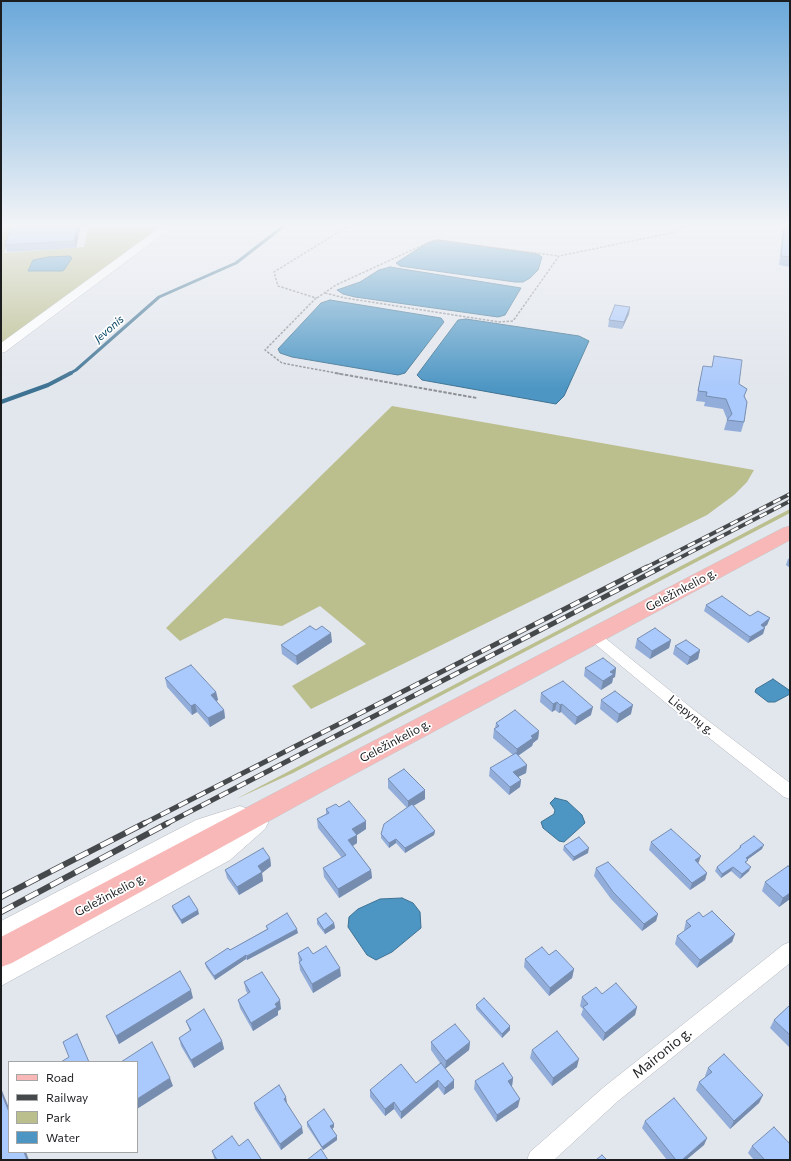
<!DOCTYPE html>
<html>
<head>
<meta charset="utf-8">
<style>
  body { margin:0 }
  #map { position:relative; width:791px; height:1161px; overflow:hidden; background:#e2e6ed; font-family:Commissioner,sans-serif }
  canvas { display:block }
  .frame { position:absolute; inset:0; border:2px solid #1b1d1f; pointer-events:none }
  .legend { position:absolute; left:8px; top:1061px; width:130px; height:92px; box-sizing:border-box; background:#fff; border:1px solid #a4a5a5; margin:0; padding:5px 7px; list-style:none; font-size:12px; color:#1b1d1f }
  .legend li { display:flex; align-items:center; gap:8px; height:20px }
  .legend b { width:20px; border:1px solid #a4a5a5 }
</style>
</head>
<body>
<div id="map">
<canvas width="791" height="1161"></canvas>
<div class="frame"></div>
<ul class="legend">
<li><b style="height:5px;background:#f8b8b8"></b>Road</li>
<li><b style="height:5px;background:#46494c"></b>Railway</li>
<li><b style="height:11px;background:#bbbe8d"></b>Park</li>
<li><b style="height:11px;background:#4d96c4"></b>Water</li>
</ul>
</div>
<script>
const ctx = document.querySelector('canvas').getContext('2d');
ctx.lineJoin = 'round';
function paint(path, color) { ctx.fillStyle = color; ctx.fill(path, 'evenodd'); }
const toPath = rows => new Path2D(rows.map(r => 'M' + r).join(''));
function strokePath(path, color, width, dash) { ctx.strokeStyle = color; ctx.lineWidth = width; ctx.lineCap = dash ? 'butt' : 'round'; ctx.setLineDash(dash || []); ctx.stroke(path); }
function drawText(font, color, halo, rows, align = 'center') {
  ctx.font = font + ' Commissioner,sans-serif'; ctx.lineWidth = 3.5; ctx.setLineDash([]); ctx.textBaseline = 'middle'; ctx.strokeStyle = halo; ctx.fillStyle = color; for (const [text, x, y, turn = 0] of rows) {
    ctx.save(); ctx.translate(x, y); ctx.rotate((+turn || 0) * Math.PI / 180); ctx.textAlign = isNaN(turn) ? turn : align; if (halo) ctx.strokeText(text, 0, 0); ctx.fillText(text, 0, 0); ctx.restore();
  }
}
paint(toPath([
  [1,225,13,225,4,253,84,247,89,225,166,225,1,345],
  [48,257,71,257,62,271,29,271,33,260],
  [392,406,754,470,747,482,734,495,707,515,311,709,292,686,366,644,320,606,282,626,225,618,180,641,166,628],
  [790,509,790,513,293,773,236,799]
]), '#bbbe8d');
const water = toPath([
  [439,240,537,254,542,257,538,270,530,278,523,282,515,282,400,266,396,263,427,243,439,240],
  [48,257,70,256,72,258,64,270,62,271,28,271,33,260,48,257],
  [390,267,521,288,505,315,498,317,355,297,343,294,337,290,360,282,379,270,390,267],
  [330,300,441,318,444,322,405,373,398,375,292,357,280,353,278,349,321,303,330,300],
  [466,319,579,336,589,341,564,396,556,404,422,380,417,375,458,320,466,319],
  [773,679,789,690,790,694,775,702,768,702,755,692,756,689,773,679],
  [555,798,567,801,582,815,585,823,564,842,559,841,543,828,541,822,554,814,555,810,550,803,555,798],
  [402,898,413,903,420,912,421,928,392,952,376,960,367,955,348,927,349,917,358,909,380,899,402,898]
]);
paint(water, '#4d96c4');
strokePath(water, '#3e7292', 1);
strokePath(toPath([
  [69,374,76,370,159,297,236,263,285,225]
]), '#3e7292', 3);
strokePath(toPath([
  [1,402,48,385,71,373]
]), '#3e7292', 4);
const minor = toPath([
  [594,631,599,633,694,710,790,783,790,799,784,797,684,718,589,639,587,636,589,633,594,631],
  [790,942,790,963,618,1101,554,1160,527,1160,530,1152,604,1087,783,945,790,942]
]);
const tertiary = toPath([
  [163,225,175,225,5,352,1,353,1,343,163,225],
  [240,806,248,809,250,816,257,814,265,817,268,823,265,829,230,860,1,986,1,961,214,846,240,824,212,834,1,944,1,921,196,820,240,806]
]);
const primary = toPath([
  [790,526,790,540,336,784,12,963,1,967,1,937,318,770,783,528,790,526]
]);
strokePath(minor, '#b2b6bd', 1);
strokePath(tertiary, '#b2b6bd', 1);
strokePath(primary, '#c4c4c5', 1);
strokePath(toPath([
  [325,293,345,298,499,322,513,321,559,256,676,232,685,225],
  [317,298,336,285,434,240,559,256],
  [341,374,282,363,265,350,316,298,278,286,274,272,350,225]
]), '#8e9196', 1.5, [2.5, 1.5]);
strokePath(toPath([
  [335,373,477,398]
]), '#8e9196', 2, [3.5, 1.5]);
paint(minor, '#fff');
paint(tertiary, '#fff');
paint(primary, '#f8b8b8');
const railFar2 = toPath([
  [645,568,790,494],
  [660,568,790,501]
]);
const railFar1 = toPath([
  [143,824,647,567],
  [166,824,662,567]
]);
const rail = toPath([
  [1,897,145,823],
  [1,912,168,823]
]);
strokePath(railFar2, '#46494c', 4);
strokePath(railFar1, '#46494c', 5);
strokePath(rail, '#46494c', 6);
strokePath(railFar2, '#fff', 2.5, [8]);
strokePath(railFar1, '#fff', 3.5, [10]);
strokePath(rail, '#fff', 4.5, [14]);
paint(toPath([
  [81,225,76,248,7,252,5,245],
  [784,228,790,228,790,267,779,265,782,237],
  [630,307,629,314,622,329,608,327,609,320],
  [714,356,739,384,745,397,744,422,741,432,724,430,727,420,727,419,723,409,704,406,705,402,696,401,703,366,712,367],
  [790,558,790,568,786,565,788,559],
  [706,605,750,616,770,618,767,625,764,627,763,634,748,643,704,611],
  [637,639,671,640,669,648,650,659,635,648],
  [332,642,297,665,282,654,281,645],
  [675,646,700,650,698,659,687,665,673,654],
  [585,668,616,668,615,677,613,678,612,683,601,690,584,676],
  [165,678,216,692,218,700,216,701,224,710,225,718,210,727,197,712,192,715,167,687],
  [541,693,591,715,575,725,561,712,559,713,555,710,552,712,540,702],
  [601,700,631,714,617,723,600,709],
  [496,723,539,731,538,739,533,743,532,746,518,756,527,765,526,773,518,777,521,780,520,787,509,795,489,776,490,768,513,755,493,738,494,729,495,728],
  [388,779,425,790,425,799,413,806,435,831,434,835,405,853,396,843,389,848,381,838,381,834,407,808,388,788],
  [339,807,366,829,357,835,357,843,353,846,371,870,372,878,339,898,324,877,323,868,342,858,318,828,317,819,326,814,326,809],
  [651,842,698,864,707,873,705,880,690,890,649,850],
  [564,846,588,853,573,861,563,850],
  [740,846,762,849,748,859,746,863,749,871,740,879,731,871,721,878,715,871,717,867,738,850],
  [270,858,271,866,262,873,263,881,239,895,227,878,225,870],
  [790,867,790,899,779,907,762,891,765,882],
  [596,868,658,914,656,921,642,931,611,899,594,876],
  [172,906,199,914,182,924,173,910],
  [703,917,735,934,732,942,697,968,675,944,677,936,685,931,684,930,686,921],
  [317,919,334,923,335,928,325,934,317,924],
  [266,926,298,933,247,960,246,959,215,980,206,967,205,963,230,950,267,929],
  [298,953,313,954,341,976,313,993,300,970],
  [549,955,574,969,572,978,549,996,524,967,525,959],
  [244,982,281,1009,278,1011,278,1015,253,1031,240,1008,238,1000,248,994,246,991],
  [602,994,637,1007,635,1015,603,1041,581,1015,583,1009,580,1006,582,997],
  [193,998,119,1044,110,1024,106,1016],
  [476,1005,510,1030,502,1038,476,1009],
  [790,1005,790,1048,770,1028,774,1020],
  [186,1021,222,1041,224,1049,194,1068,181,1046,179,1038,190,1031],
  [431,1042,470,1042,469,1050,445,1069,454,1088,444,1095,438,1087,401,1119,394,1109,385,1116,370,1097,370,1090,416,1083,440,1063,431,1050],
  [532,1050,577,1067,552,1086,530,1058],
  [708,1068,763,1095,759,1103,730,1129,696,1090,699,1082,705,1077,705,1076],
  [513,1078,512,1086,511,1086,518,1107,496,1122,474,1089,475,1081],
  [254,1103,287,1103,287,1104,303,1133,281,1150,255,1109],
  [645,1121,707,1138,704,1145,686,1160,667,1160,642,1128],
  [307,1122,334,1124,334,1127,332,1129,337,1140,323,1150,307,1126],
  [239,1146,261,1160,215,1160,214,1158,212,1151],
  [752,1146,790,1160,754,1160,748,1153]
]), '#92add9');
paint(toPath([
  [78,225,81,225,76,248,74,241],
  [630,307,629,314,622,329,624,322],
  [770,618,767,625,759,631,761,625],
  [765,628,763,634,748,643,750,637],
  [331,633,332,642,297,665,296,656],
  [671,640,669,648,650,659,652,651],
  [700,650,698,659,687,665,690,657],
  [616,668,615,677,613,678,612,683,601,690,603,681,610,672],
  [216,692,218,700,212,704,211,695],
  [557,702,555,710,552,712,553,704],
  [195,704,197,712,192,715,191,706],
  [562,704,561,712,559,713,560,705],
  [633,705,631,714,617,723,619,714],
  [593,707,591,715,575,725,577,717],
  [224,710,225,718,210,727,208,718],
  [539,731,538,739,533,743,532,746,516,757,517,749,531,736],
  [527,765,526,773,512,780,513,772],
  [521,780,520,787,509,795,510,787],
  [425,790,425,799,408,809,408,801],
  [366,821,366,829,357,835,357,843,349,848,348,840,352,829],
  [435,831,434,835,405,853,405,848],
  [396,839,396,843,389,848,389,843],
  [764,845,762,849,744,862,746,858],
  [589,848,588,853,573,861,574,857],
  [701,856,698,864,695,860],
  [270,858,271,866,262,873,263,881,239,895,237,887,258,866],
  [733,867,731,871,721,878,722,874],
  [751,867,749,871,740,879,742,874],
  [371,870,372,878,339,898,338,889],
  [707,873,705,880,690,890,692,883],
  [790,893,790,899,779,907,783,898],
  [198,910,199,914,182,924,181,920],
  [658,914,656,921,642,931,644,924],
  [334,923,335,928,325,934,324,930],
  [297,929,298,933,247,960,247,956],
  [735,934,732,942,697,968,700,960],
  [246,955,246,959,215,980,214,976],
  [340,968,341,976,313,993,312,984],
  [574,969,572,978,549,996,550,988],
  [191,990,193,998,119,1044,116,1036],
  [280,1000,281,1009,278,1011,278,1015,253,1031,251,1023,275,1004],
  [637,1007,635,1015,603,1041,605,1033],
  [510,1026,510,1030,502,1038,502,1034],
  [222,1041,224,1049,194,1068,191,1060],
  [470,1042,469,1050,445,1069,446,1061],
  [579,1059,577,1067,552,1086,553,1078],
  [170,1078,173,1086,137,1109,137,1099],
  [513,1078,512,1086,507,1089,508,1081],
  [438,1080,438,1087,401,1119,401,1112],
  [454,1080,454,1088,444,1095,445,1088],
  [1,1088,9,1108,9,1112,1,1092],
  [763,1095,759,1103,730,1129,734,1121],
  [286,1097,287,1103,285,1105,284,1099],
  [520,1099,518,1107,496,1122,497,1115],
  [394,1102,394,1109,385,1116,385,1109],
  [334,1124,334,1127,331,1130,330,1126],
  [302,1127,303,1133,281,1150,280,1144],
  [337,1136,337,1140,323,1150,322,1147],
  [707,1138,704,1145,686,1160,682,1160],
  [24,1152,26,1152,29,1160,27,1160]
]), '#778db0');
const building = toPath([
  [12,225,78,225,74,241,5,245,12,225],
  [784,228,790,228,790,257,781,256,784,228],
  [615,305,630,307,624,322,609,320,615,305],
  [714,356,742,360,739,384,747,389,744,396,747,402,744,422,727,420,732,414,726,399,706,396,707,392,698,391,703,366,712,367,714,356],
  [722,596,750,616,758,611,770,618,761,625,765,628,750,637,706,605,722,596],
  [310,626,316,630,322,626,331,633,296,656,281,645,310,626],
  [655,628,671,640,652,651,637,639,655,628],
  [686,640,700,650,690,657,675,646,686,640],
  [603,658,616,668,610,672,614,674,603,681,585,668,603,658],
  [191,665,216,692,211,695,224,710,208,718,195,704,191,706,165,678,191,665],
  [563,681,593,707,577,717,562,704,560,705,557,702,553,704,541,693,563,681],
  [615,691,633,705,619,714,601,700,615,691],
  [515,710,539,731,531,736,533,738,517,749,494,729,499,726,496,723,515,710],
  [516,753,527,765,513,772,521,780,510,787,490,768,516,753],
  [404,769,425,790,408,801,388,779,404,769],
  [349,801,366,821,352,829,357,835,348,840,371,870,338,889,323,868,346,855,317,819,329,813,326,809,336,804,339,807,349,801],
  [412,804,435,831,405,848,396,839,389,843,381,834,384,824,412,804],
  [671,829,701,856,695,860,707,873,692,883,651,842,671,829],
  [754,836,764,845,746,858,748,860,745,862,751,867,742,874,733,867,722,874,717,867,741,847,740,846,754,836],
  [579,837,589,848,574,857,564,846,579,837],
  [263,848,270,858,258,866,262,872,237,887,225,870,263,848],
  [608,862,658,914,644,924,613,892,596,868,608,862],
  [788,866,790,867,790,893,783,898,765,882,788,866],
  [189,896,198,910,181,920,172,906,189,896],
  [712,911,735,934,700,960,677,936,691,926,686,921,699,912,703,917,712,911],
  [287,913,297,929,247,956,246,955,214,976,205,963,228,948,230,950,268,929,266,926,287,913],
  [326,913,334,923,324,930,317,919,326,913],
  [326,946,340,968,312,984,299,962,302,960,298,953,308,947,313,954,326,946],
  [542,947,549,955,556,950,574,969,550,988,525,959,542,947],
  [180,971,191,990,116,1036,106,1016,180,971],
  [262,972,280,1000,275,1004,277,1007,251,1023,238,1000,250,992,244,982,262,972],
  [616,983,637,1007,605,1033,583,1007,588,1004,582,997,596,987,602,994,616,983],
  [484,998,510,1026,502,1034,476,1005,484,998],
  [790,1005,790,1035,774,1020,790,1005],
  [204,1009,222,1041,191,1060,179,1038,191,1030,186,1021,204,1009],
  [455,1024,470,1042,446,1061,431,1042,455,1024],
  [557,1031,579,1059,553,1078,532,1050,557,1031],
  [77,1034,89,1062,61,1062,69,1057,63,1042,77,1034],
  [152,1042,170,1078,137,1099,137,1062,121,1062,152,1042],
  [724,1054,763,1095,734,1121,699,1082,712,1072,708,1068,724,1054],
  [441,1063,454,1080,445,1088,438,1080,401,1112,394,1102,385,1109,370,1090,401,1064,416,1083,441,1063],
  [503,1063,513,1078,508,1081,520,1099,497,1115,475,1081,503,1063],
  [279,1085,286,1097,284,1099,302,1127,280,1144,254,1103,279,1085],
  [1,1092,9,1112,9,1152,24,1152,27,1160,1,1160,1,1092],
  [674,1098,707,1138,682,1160,676,1160,645,1121,674,1098],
  [324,1109,334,1124,330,1126,337,1136,322,1147,307,1122,324,1109],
  [774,1127,790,1144,790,1160,765,1160,752,1146,774,1127],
  [232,1136,239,1146,248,1139,261,1159,259,1160,217,1160,212,1151,232,1136],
  [321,1149,328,1160,307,1160,321,1149],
  [602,1155,607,1160,596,1160,602,1155]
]);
paint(building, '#aac9fc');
strokePath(building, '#778db0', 1);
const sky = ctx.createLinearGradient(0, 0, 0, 388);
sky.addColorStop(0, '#6aa8da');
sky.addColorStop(0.58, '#f2f4f7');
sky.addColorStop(1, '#f2f4f700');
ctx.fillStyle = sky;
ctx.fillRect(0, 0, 791, 388);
drawText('italic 11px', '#054362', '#fff', [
  ["Jevonis",109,329,-41]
]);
drawText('12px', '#1b1d1f', '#fff', [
  ["Geležinkelio g.",681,590,-28],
  ["Liepynų g.",691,715,39],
  ["Geležinkelio g.",395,741,-28],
  ["Geležinkelio g.",110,895,-28]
]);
drawText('14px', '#1b1d1f', '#fff', [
  ["Maironio g.",662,1053,-39]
]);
</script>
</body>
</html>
